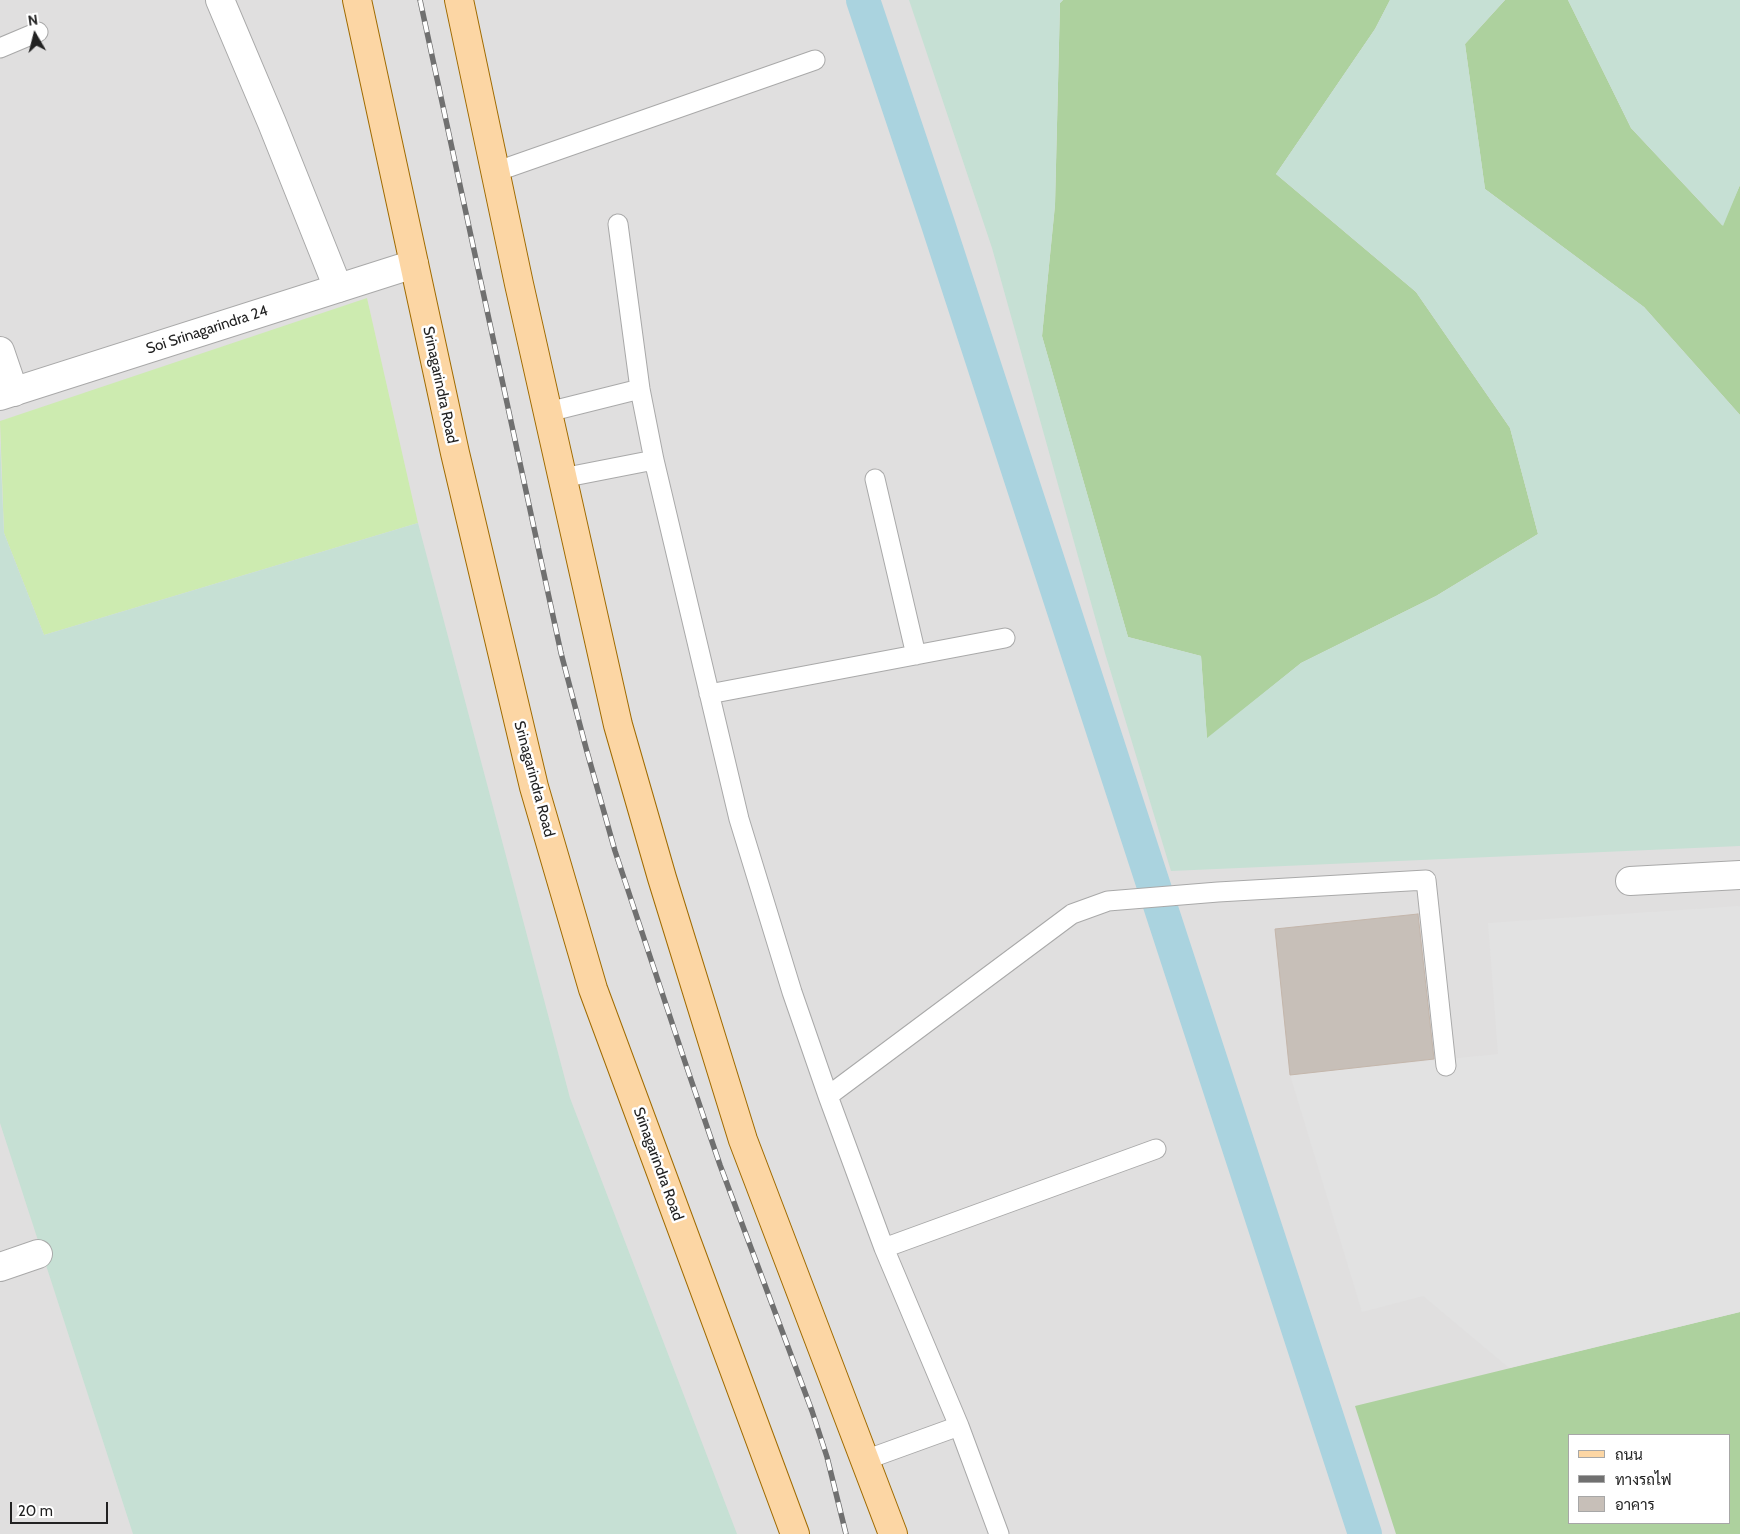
<!DOCTYPE html>
<html>
<head>
<meta charset="utf-8">
<style>
  body { margin:0 }
  #map { position:relative; width:1740px; height:1534px; overflow:hidden; background:#f2efe9; font-family:Cabin,Sarabun,sans-serif }
  canvas { display:block }
  .legend { position:absolute; left:1568px; top:1434px; width:162px; height:90px; box-sizing:border-box; background:#fff; border:1px solid #a7a7a7; margin:0; padding:6px 9px; list-style:none; font-size:15px; color:#222 }
  .legend li { display:flex; align-items:center; gap:10px; height:25px }
  .legend b { width:25px; border:1px solid #a7a7a7 }
  .north { position:absolute; left:10px; top:10px; width:50px; height:50px; -webkit-text-stroke:4px #fff; paint-order:stroke; rotate:352deg; font-size:14px; font-weight:700; line-height:20px; text-align:center; color:#222 }
  .north::after { content:''; display:block; margin:auto; width:18px; height:22px; background:#222; clip-path:polygon(50% 0,100% 100%,50% 72%,0 100%) }
  .scale { position:absolute; left:10px; top:1502px; width:98px; height:22px; box-sizing:border-box; border:2px solid #222; border-top:0; padding-left:6px; font-size:15px; line-height:18px; white-space:nowrap; color:#222; -webkit-text-stroke:4px #fff; paint-order:stroke }
</style>
</head>
<body>
<div id="map">
<canvas width="1740" height="1534"></canvas>
<ul class="legend">
<li><b style="height:6px;background:#fcd6a4"></b>ถนน</li>
<li><b style="height:6px;background:#707070"></b>ทางรถไฟ</li>
<li><b style="height:14px;background:#c7bfb8"></b>อาคาร</li>
</ul>
<div class="north">N</div>
<div class="scale">20 m</div>
</div>
<script>
const ctx = document.querySelector('canvas').getContext('2d');
ctx.lineJoin = 'round';
function paint(path, color) { ctx.fillStyle = color; ctx.fill(path, 'evenodd'); }
const toPath = rows => new Path2D(rows.map(r => 'M' + r).join(''));
function strokePath(path, color, width, dash) { ctx.strokeStyle = color; ctx.lineWidth = width; ctx.lineCap = dash ? 'butt' : 'round'; ctx.setLineDash(dash || []); ctx.stroke(path); }
function drawText(font, color, halo, rows, align = 'center') {
  ctx.font = font + ' Cabin,sans-serif'; ctx.lineWidth = 5; ctx.setLineDash([]); ctx.textBaseline = 'middle'; ctx.strokeStyle = halo; ctx.fillStyle = color; for (const [text, x, y, turn = 0] of rows) {
    ctx.save(); ctx.translate(x, y); ctx.rotate((+turn || 0) * Math.PI / 180); ctx.textAlign = isNaN(turn) ? turn : align; if (halo) ctx.strokeText(text, 0, 0); ctx.fillText(text, 0, 0); ctx.restore();
  }
}
paint(toPath([
  [0,0,1740,0,1740,1534,0,1534],
  [1569,1435,1729,1435,1729,1523,1569,1523]
]), '#e0dfdf');
paint(toPath([
  [367,298,418,523,44,635,4,533,0,421]
]), '#cdebb0');
paint(toPath([
  [1063,0,1390,0,1375,29,1276,174,1416,292,1510,428,1538,534,1436,596,1301,663,1207,739,1201,656,1128,637,1042,336,1055,205,1060,3],
  [1505,0,1568,0,1631,128,1722,225,1740,185,1740,415,1644,307,1485,189,1465,44],
  [1740,1312,1740,1534,1396,1534,1355,1406],
  [1569,1435,1729,1435,1729,1523,1569,1523]
]), '#add19e');
paint(toPath([
  [909,0,1063,0,1060,3,1055,205,1042,336,1128,637,1201,656,1207,738,1301,663,1436,596,1538,534,1510,428,1416,292,1276,174,1375,29,1390,0,1505,0,1465,44,1485,189,1644,307,1740,415,1740,846,1171,871,1105,653,992,248],
  [1568,0,1740,0,1740,185,1723,226,1631,128],
  [0,440,4,533,44,635,418,523,570,1098,737,1534,133,1534,0,1123]
]), '#c6e0d4');
paint(toPath([
  [1740,906,1740,1312,1509,1368,1423,1296,1362,1312,1290,1075,1498,1054,1488,923]
]), '#e2e2e2');
strokePath(toPath([
  [863,0,938,224,1365,1534]
]), '#aad3df', 34);
const building = toPath([
  [1418,914,1434,1059,1290,1075,1275,929,1418,914]
]);
paint(building, '#c7bfb8');
strokePath(building, '#c4b6ab', 1);
const service = toPath([
  [0,48,38,32],
  [495,172,815,60],
  [618,224,640,389,654,460,739,819,792,992,828,1096,884,1248,959,1426,999,1534],
  [548,412,640,389],
  [562,478,654,460],
  [875,479,916,655],
  [709,694,1005,638],
  [828,1096,1072,914,1108,901,1218,892,1426,880,1446,1066],
  [884,1248,1156,1149],
  [865,1460,959,1426]
]);
const minor = toPath([
  [220,0,272,123,338,288],
  [0,351,14,392],
  [1630,881,1740,875],
  [0,1267,38,1254]
]);
const tertiary = toPath([
  [0,396,414,264]
]);
const primary = toPath([
  [357,0,455,453,534,787,593,989,795,1534],
  [459,0,519,284,618,725,662,878,743,1140,893,1534]
]);
strokePath(service, '#a9a9a9', 21);
strokePath(minor, '#a9a9a9', 30);
strokePath(tertiary, '#a9a9a9', 30);
strokePath(primary, '#a06b00', 30);
strokePath(service, '#fff', 19);
strokePath(minor, '#fff', 28);
strokePath(tertiary, '#fff', 28);
strokePath(primary, '#fcd6a4', 28);
const rail = toPath([
  [420,0,561,653,586,748,615,851,685,1062,720,1165,812,1411,827,1457,846,1534]
]);
strokePath(rail, '#707070', 5.5);
strokePath(rail, '#fff', 4, [11]);
drawText('15px', '#222', '#fff', [
  ["Soi Srinagarindra 24",207,330,-18],
  ["Srinagarindra Road",440,385,78],
  ["Srinagarindra Road",534,779,75],
  ["Srinagarindra Road",658,1164,70]
]);
</script>
</body>
</html>
